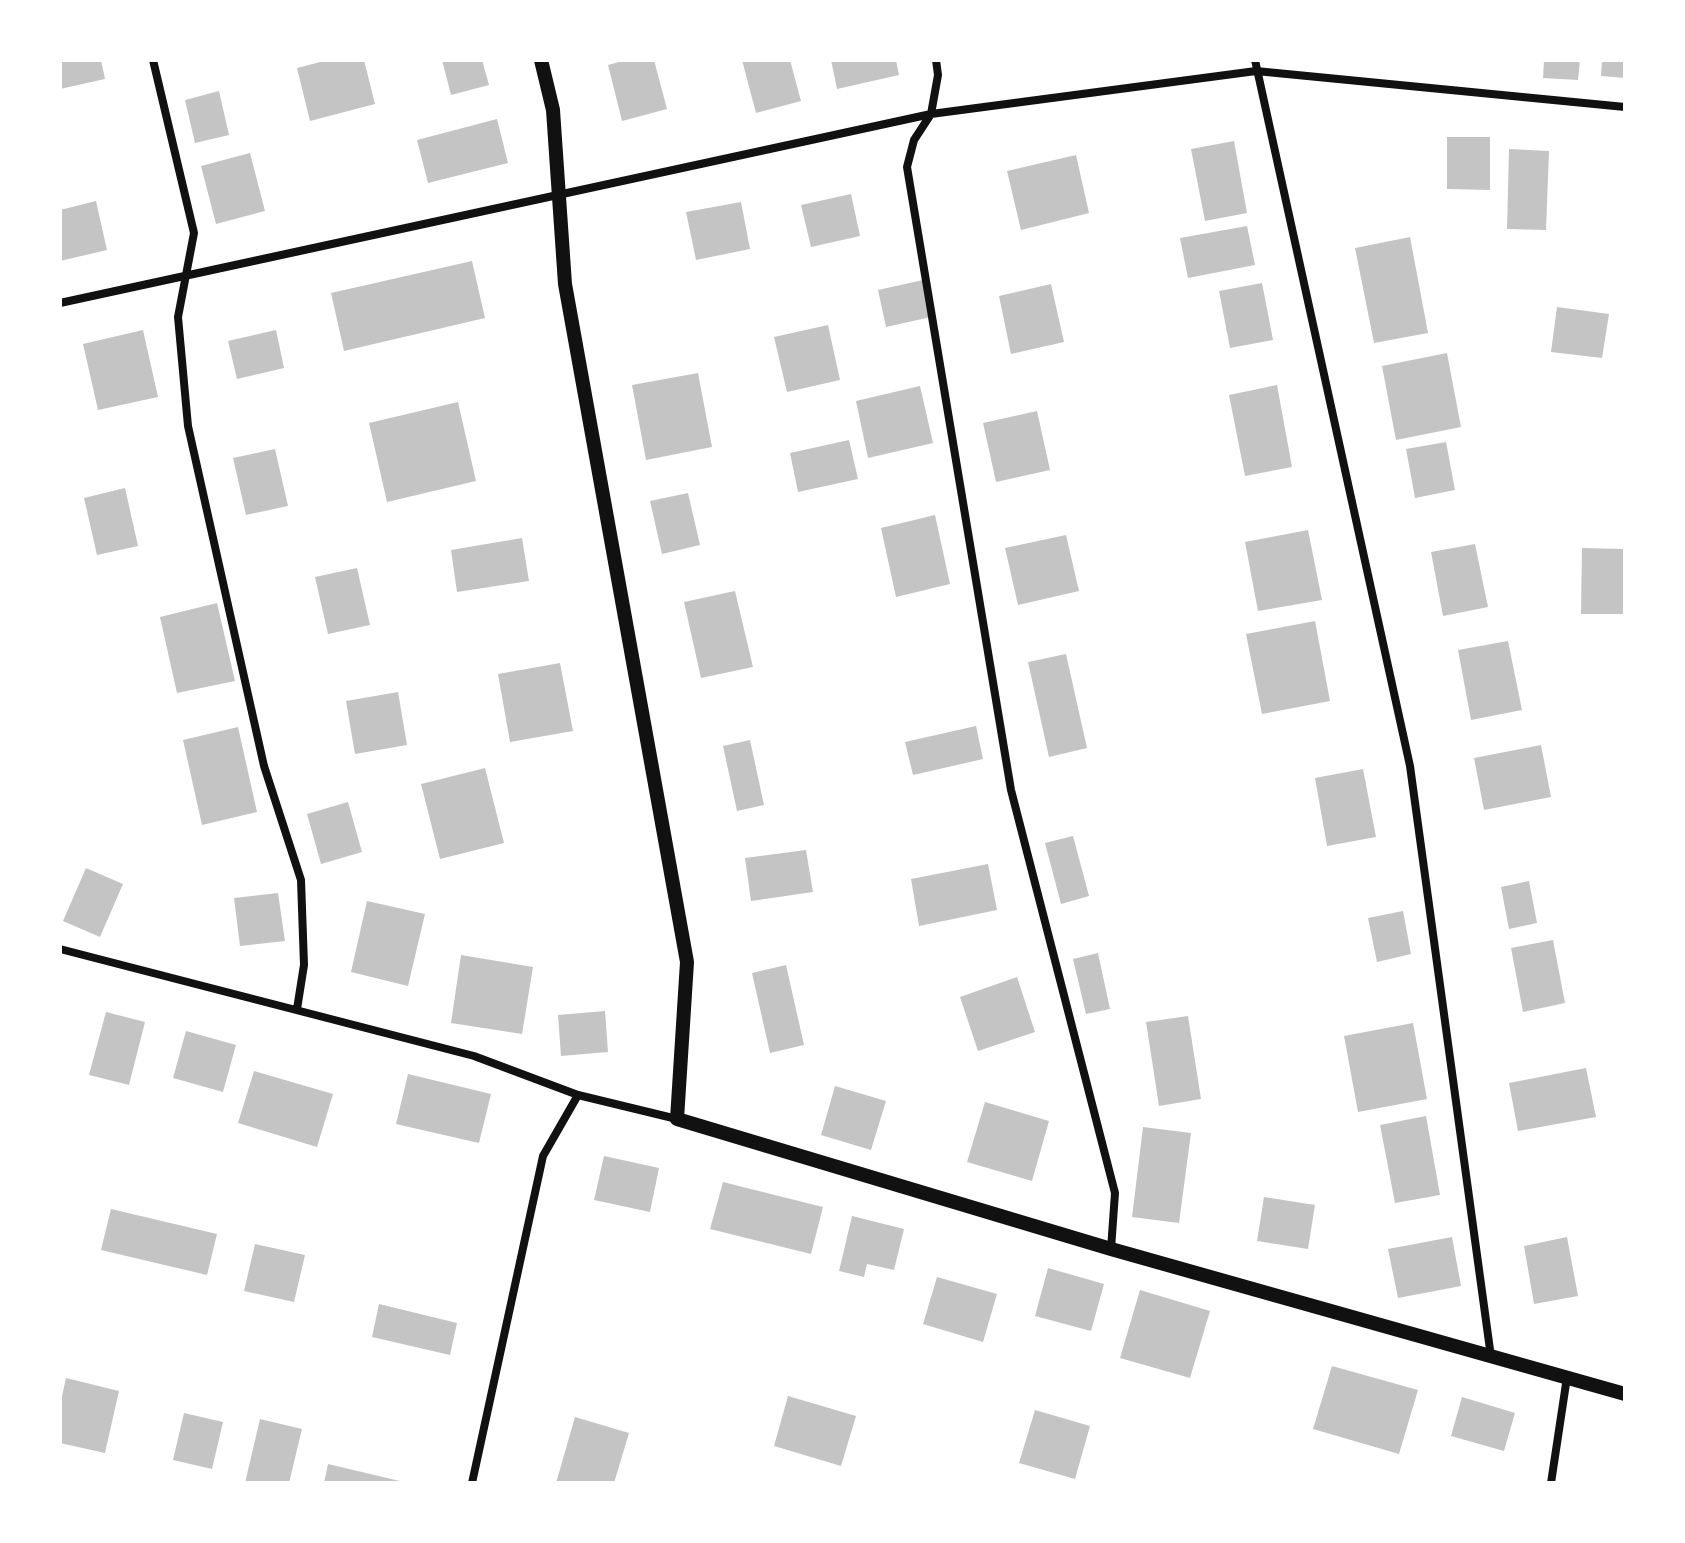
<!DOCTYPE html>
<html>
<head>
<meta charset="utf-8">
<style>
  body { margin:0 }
  #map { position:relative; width:1685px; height:1543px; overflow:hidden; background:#fff; font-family:"Nunito Sans",sans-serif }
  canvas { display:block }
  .frame { position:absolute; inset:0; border:62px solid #fff; pointer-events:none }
</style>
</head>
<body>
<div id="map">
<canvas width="1685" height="1543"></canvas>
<div class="frame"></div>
</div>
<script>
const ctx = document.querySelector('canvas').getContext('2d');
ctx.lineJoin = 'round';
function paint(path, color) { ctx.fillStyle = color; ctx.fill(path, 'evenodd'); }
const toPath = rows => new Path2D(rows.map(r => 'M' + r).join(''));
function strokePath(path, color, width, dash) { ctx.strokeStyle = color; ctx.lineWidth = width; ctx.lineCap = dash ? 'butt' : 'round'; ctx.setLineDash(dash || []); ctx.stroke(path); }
paint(toPath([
  [60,60,101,60,105,79,60,89],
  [328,60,364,60,375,104,310,121,297,68],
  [442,60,482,60,489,85,451,95],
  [626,60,654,60,667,109,622,121,608,65],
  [742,60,790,60,801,101,756,113],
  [831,60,896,60,899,75,837,89],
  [1544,60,1580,60,1578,80,1543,78],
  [1602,60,1625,60,1625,78,1601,76],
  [219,91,229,135,195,143,185,100],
  [497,119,508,163,428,183,417,140],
  [1447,137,1490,137,1490,190,1447,189],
  [1234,141,1247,213,1205,221,1191,149],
  [1509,149,1549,151,1546,230,1507,229],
  [250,153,265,211,216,224,201,166],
  [1076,155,1089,213,1021,230,1007,171],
  [851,194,860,236,811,247,801,205],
  [96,201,107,250,60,261,60,210],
  [741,202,750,249,696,260,686,212],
  [1247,226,1255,265,1188,278,1180,238],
  [1410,237,1428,333,1374,343,1355,248],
  [472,261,485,318,344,351,331,293],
  [923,280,931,317,886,327,878,290],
  [1262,283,1273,340,1230,348,1219,291],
  [1051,284,1064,342,1011,354,999,296],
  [1557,307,1609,314,1602,358,1551,352],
  [828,325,840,380,787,392,774,337],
  [143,330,158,397,98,410,83,344],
  [276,330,284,368,237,379,228,341],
  [1447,353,1461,427,1396,440,1382,366],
  [698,373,712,447,646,460,632,385],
  [1277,385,1292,467,1245,476,1229,395],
  [920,386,933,443,868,458,856,401],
  [458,402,476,481,387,502,369,423],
  [1037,411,1050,470,996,482,983,423],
  [849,440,858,479,798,492,790,453],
  [1446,442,1455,490,1415,498,1406,449],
  [275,449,288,506,246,515,233,458],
  [125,488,138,546,97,555,84,498],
  [688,493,700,545,662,554,650,501],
  [935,515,950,584,896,597,881,528],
  [1308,530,1322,600,1258,611,1245,542],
  [1066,535,1079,591,1018,605,1005,548],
  [522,538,529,581,457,592,451,550],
  [1475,544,1488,607,1443,616,1431,552],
  [1582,548,1625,549,1625,614,1581,614],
  [357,568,370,625,328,634,315,577],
  [735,591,753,667,701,678,684,602],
  [217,603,235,681,177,693,160,617],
  [1315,621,1330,701,1262,714,1246,634],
  [1508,641,1522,710,1471,720,1458,650],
  [1066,654,1087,748,1049,757,1028,662],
  [560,663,573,731,510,742,498,674],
  [398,692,407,745,355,754,346,701],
  [976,726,983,759,913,775,905,742],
  [238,727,257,812,202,825,183,740],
  [750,740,764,805,737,811,723,746],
  [1541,745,1551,797,1484,810,1474,758],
  [485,768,504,843,440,859,421,784],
  [1363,769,1376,837,1327,846,1315,778],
  [348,802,362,852,321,864,307,814],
  [1073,836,1089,896,1061,904,1045,843],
  [806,850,813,892,751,901,745,858],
  [988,864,997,910,919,926,911,879],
  [86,868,123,884,100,937,63,921],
  [1529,881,1537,923,1509,929,1501,887],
  [278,893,285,941,240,946,234,898],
  [367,901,425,914,408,986,351,972],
  [1403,911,1411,954,1377,962,1368,918],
  [1553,940,1565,1003,1523,1012,1511,948],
  [1098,953,1110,1009,1086,1014,1073,959],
  [461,955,533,967,522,1034,451,1023],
  [786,965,804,1045,770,1053,752,973],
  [1017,977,1035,1032,978,1051,960,997],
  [605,1011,608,1052,561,1056,558,1015],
  [106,1012,145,1022,129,1085,89,1075],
  [1188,1016,1201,1099,1159,1106,1146,1022],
  [1413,1023,1427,1099,1358,1112,1344,1036],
  [186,1031,236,1045,223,1092,173,1078],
  [1586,1068,1596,1117,1518,1131,1509,1083],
  [254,1071,333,1094,317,1147,238,1123],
  [408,1074,491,1094,479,1143,396,1124],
  [835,1086,886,1101,871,1150,821,1135],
  [985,1102,1049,1121,1032,1181,967,1162],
  [1426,1116,1440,1195,1395,1203,1380,1125],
  [1143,1127,1191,1133,1179,1223,1132,1217],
  [604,1156,659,1168,650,1212,594,1200],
  [723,1182,823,1207,811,1254,710,1229],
  [1264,1197,1315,1205,1308,1249,1257,1241],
  [111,1209,217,1234,207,1275,101,1250],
  [852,1216,904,1229,894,1270,867,1264,864,1277,839,1271],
  [1452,1237,1461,1286,1398,1298,1388,1249],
  [1567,1237,1578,1296,1534,1304,1524,1246],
  [255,1244,305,1255,294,1302,244,1291],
  [1048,1268,1104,1284,1091,1331,1035,1316],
  [937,1277,997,1294,983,1342,923,1324],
  [1140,1290,1210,1311,1190,1378,1120,1358],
  [379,1304,457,1323,450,1355,372,1337],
  [1332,1366,1418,1390,1399,1454,1313,1429],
  [66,1378,119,1391,105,1453,60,1443,60,1405],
  [788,1396,856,1416,841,1466,774,1446],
  [1462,1397,1515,1413,1504,1451,1451,1436],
  [1035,1410,1090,1426,1075,1479,1019,1463],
  [184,1413,223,1422,212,1469,173,1460],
  [575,1417,629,1433,614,1483,556,1483],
  [260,1419,302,1429,289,1483,245,1483],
  [328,1464,404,1482,404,1483,324,1483]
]), '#c4c4c4');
strokePath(toPath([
  [153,60,194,233,178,317,188,426,264,766,301,880,304,965,297,1009],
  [936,60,938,75,931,114,914,140,907,167,1011,790,1115,1193,1111,1249],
  [1255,60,1410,766,1491,1357],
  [60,303,931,114,1256,71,1625,107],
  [60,949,474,1056,578,1095,677,1119],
  [472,1483,543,1156,578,1095],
  [1551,1483,1567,1377]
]), '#111', 8);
strokePath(toPath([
  [541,60,553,110,565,284,687,962,677,1119,1111,1249,1625,1394]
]), '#111', 14);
</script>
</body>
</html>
